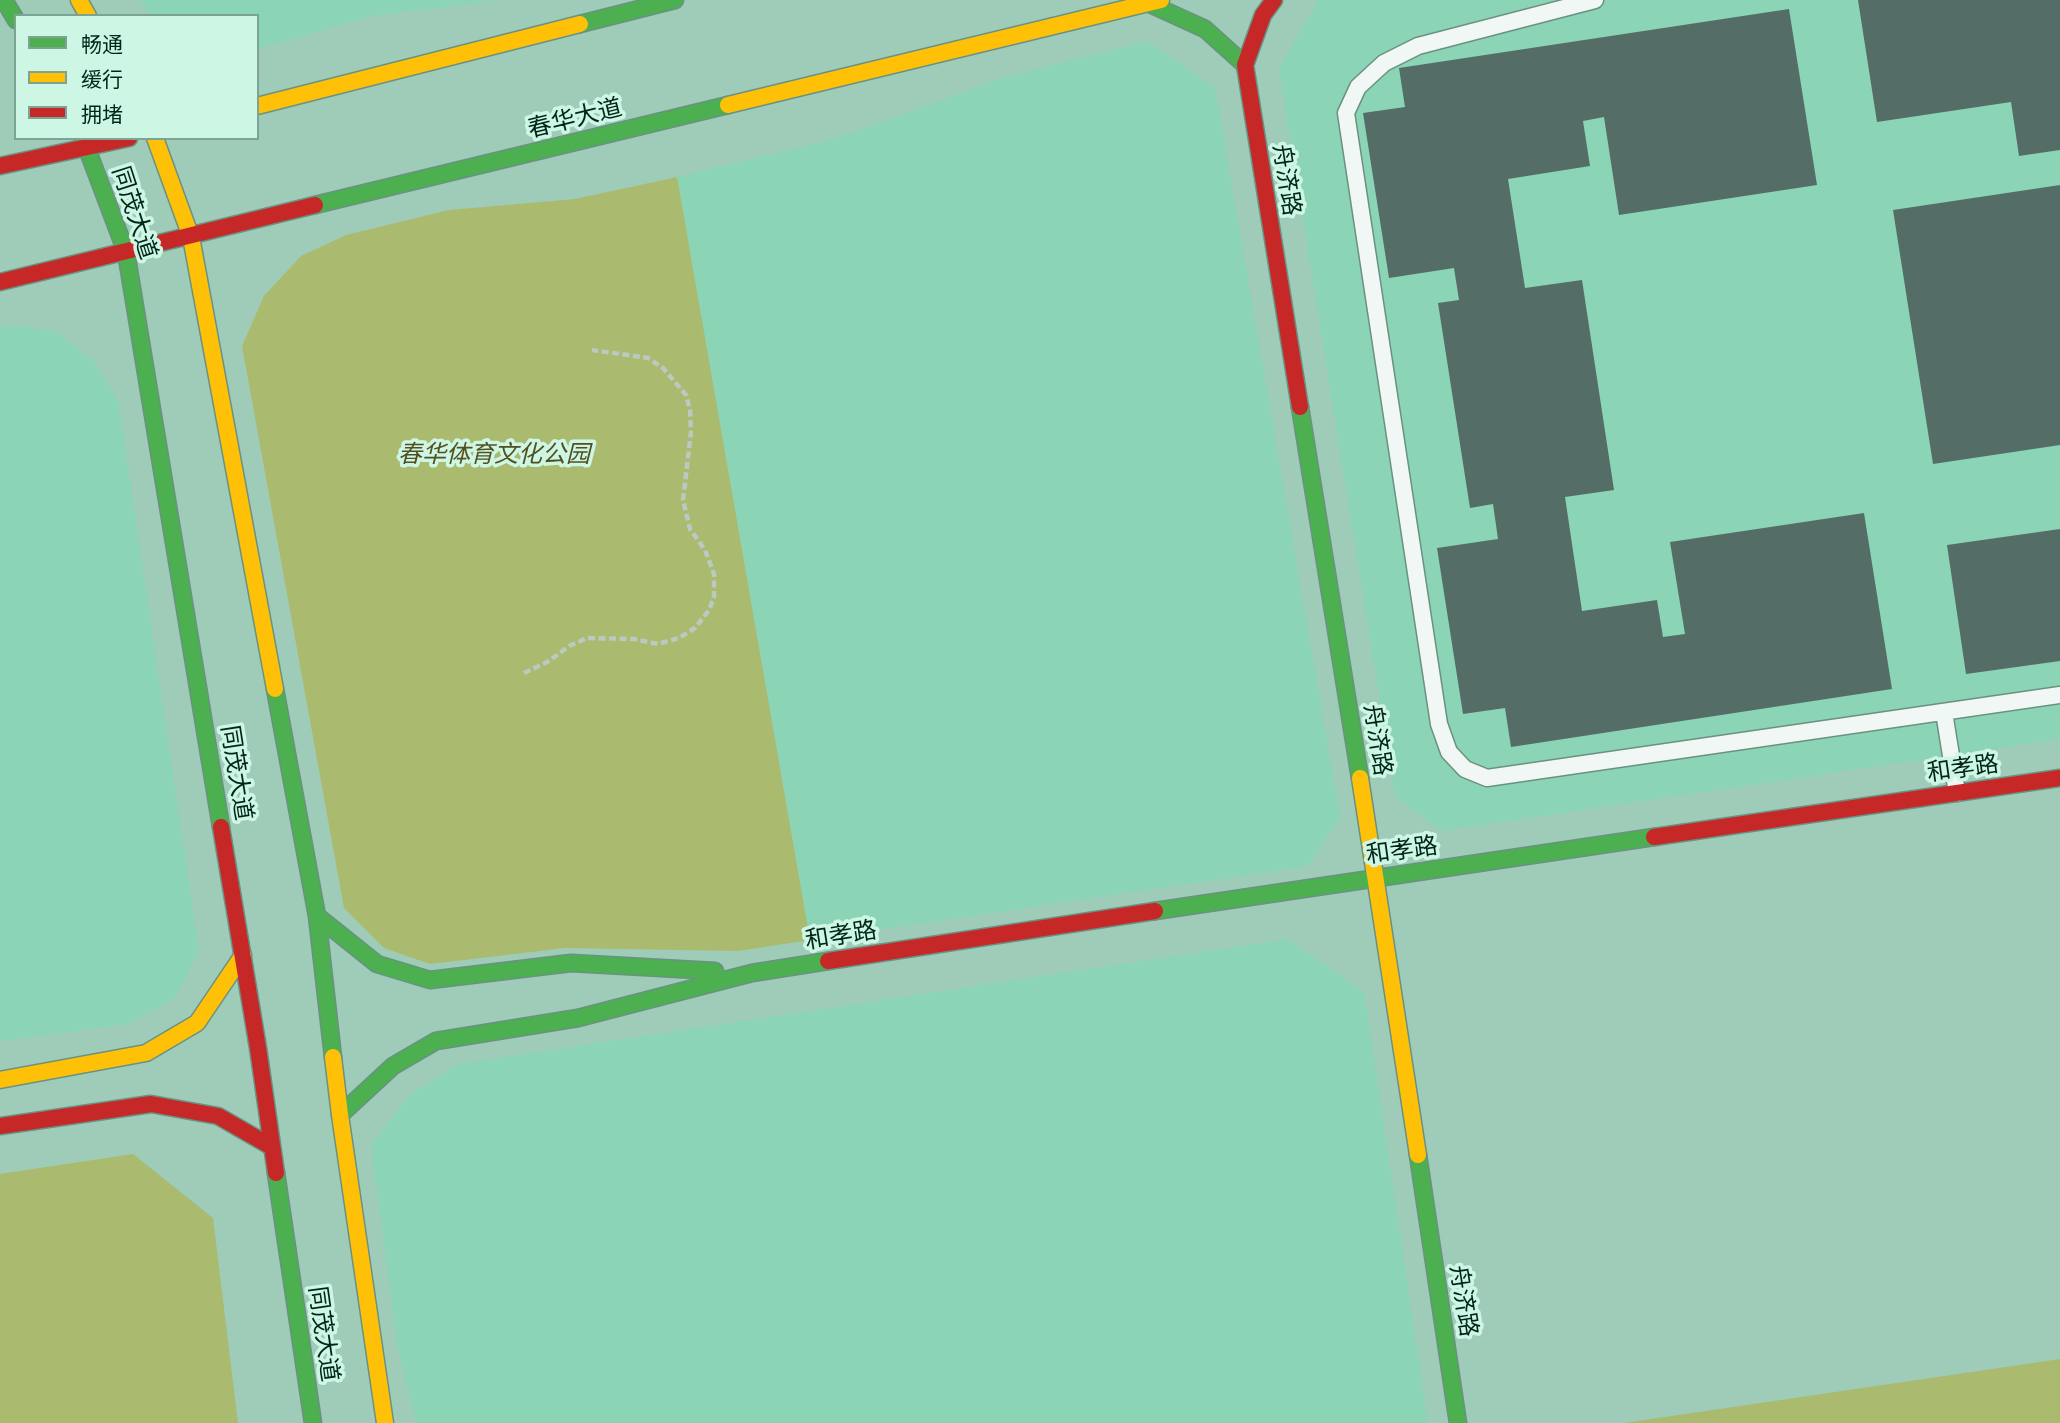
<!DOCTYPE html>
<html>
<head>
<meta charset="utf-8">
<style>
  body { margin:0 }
  #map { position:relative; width:2060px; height:1423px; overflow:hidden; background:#9eccb8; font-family:"Zilla Slab","Noto Sans SC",serif }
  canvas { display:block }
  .legend { position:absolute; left:14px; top:14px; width:245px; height:126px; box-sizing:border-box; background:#cef6e4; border:2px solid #7ca393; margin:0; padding:9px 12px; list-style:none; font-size:21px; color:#012619 }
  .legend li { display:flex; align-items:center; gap:14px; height:35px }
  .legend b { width:35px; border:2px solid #7ca393 }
</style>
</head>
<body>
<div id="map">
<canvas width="2060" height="1423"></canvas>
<ul class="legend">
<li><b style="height:9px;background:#4caf50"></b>畅通</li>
<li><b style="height:9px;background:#ffc107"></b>缓行</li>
<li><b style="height:9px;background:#c62828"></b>拥堵</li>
</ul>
</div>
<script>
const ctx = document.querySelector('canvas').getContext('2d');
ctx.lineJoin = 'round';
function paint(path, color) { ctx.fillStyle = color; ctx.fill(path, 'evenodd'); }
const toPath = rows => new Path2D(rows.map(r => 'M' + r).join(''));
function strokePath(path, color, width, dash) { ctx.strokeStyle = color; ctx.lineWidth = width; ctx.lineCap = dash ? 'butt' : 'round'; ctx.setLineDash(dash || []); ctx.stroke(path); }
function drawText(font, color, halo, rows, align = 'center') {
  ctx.font = font + ' "Zilla Slab","Noto Sans SC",serif'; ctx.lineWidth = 7; ctx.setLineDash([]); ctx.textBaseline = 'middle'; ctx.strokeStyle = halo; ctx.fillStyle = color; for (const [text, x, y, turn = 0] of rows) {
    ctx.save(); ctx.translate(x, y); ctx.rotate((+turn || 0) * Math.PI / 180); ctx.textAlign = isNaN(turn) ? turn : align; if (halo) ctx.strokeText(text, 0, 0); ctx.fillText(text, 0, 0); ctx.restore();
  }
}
paint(toPath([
  [141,0,498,0,372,16,257,49,257,16,149,16],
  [1318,0,2060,0,2060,739,1441,831,1395,796,1279,69],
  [1147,41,1215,87,1340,817,1308,866,810,940,677,177,837,138,1002,78],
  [10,325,55,331,93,360,118,400,199,952,174,999,127,1024,0,1041,0,327],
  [1288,939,1364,992,1428,1423,416,1423,397,1343,371,1144,410,1095,458,1064]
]), '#8bd4b6');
paint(toPath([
  [677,177,810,940,738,951,565,948,430,964,384,948,344,908,242,346,264,296,301,256,346,235,449,210,575,199],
  [133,1154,213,1218,238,1423,0,1423,0,1174],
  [2060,1359,2060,1423,1624,1423]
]), '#aabb6f');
paint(toPath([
  [1858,0,2060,0,2060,150,2019,156,2011,102,1877,122],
  [1789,9,1817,185,1619,215,1604,117,1583,121,1590,166,1508,179,1525,288,1582,280,1614,490,1565,497,1582,611,1657,600,1663,637,1685,634,1670,542,1864,513,1892,689,1511,747,1505,708,1463,714,1437,548,1498,539,1493,504,1470,508,1438,303,1459,300,1454,268,1389,278,1363,113,1405,107,1399,68],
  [2060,185,2060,445,1933,464,1893,210],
  [2060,529,2060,661,1966,674,1947,545]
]), '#546e67');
const lane = toPath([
  [1595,0,1418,46,1384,63,1358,87,1346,113,1439,724,1449,752,1465,769,1487,778,2060,695],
  [1944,712,1957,793]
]);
const fast = toPath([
  [4,0,16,20],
  [1148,3,1205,29,1245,65],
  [580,24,675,0],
  [83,138,126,252,221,827],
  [315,205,728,105],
  [1300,407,1360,778],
  [275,689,317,916,333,1057],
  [1155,911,1654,837],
  [317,916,377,964,430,980,571,963,715,971],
  [340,1115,393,1066,436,1041,578,1018,752,973,828,961],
  [1418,1155,1458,1423],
  [276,1173,313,1423]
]);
const slow = toPath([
  [79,0,88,16],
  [728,105,1161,0],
  [257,106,580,24],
  [155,138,191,237,275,689],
  [1360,778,1418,1155],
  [333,1057,340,1115,385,1423],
  [0,1080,146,1053,197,1023,243,955]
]);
const jam = toPath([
  [1274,0,1263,15,1245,65,1300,407],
  [0,166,129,138],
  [0,282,315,205],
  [221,827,258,1048,276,1173],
  [1654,837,2060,778],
  [828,961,1155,911],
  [0,1126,151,1104,218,1116,272,1147]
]);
strokePath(lane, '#6a9182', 19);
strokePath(fast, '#6a9182', 19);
strokePath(slow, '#6a9182', 19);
strokePath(jam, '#6a9182', 19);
strokePath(toPath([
  [524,673,549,661,569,646,587,638,634,639,658,644,679,638,695,628,709,610,714,597,714,574,705,550,690,529,683,500,691,432,690,410,686,395,663,368,648,358,592,350]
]), '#bac9c2', 4.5, [7, 3.5]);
strokePath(lane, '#f0f7f4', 16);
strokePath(fast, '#4caf50', 16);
strokePath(slow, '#ffc107', 16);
strokePath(jam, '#c62828', 16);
drawText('24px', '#012619', '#cef6e4', [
  ["春华大道",575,119,-14],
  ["舟济路",1286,180,81],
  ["同茂大道",134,213,72],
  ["舟济路",1377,740,81],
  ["和孝路",1963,769,-8],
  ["同茂大道",236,773,81],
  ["和孝路",1402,851,-8],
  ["和孝路",841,936,-9],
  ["舟济路",1463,1301,81],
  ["同茂大道",323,1334,82]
]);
drawText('italic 24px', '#53501f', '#cef6e4', [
  ["春华体育文化公园",494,455]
]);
</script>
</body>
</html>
